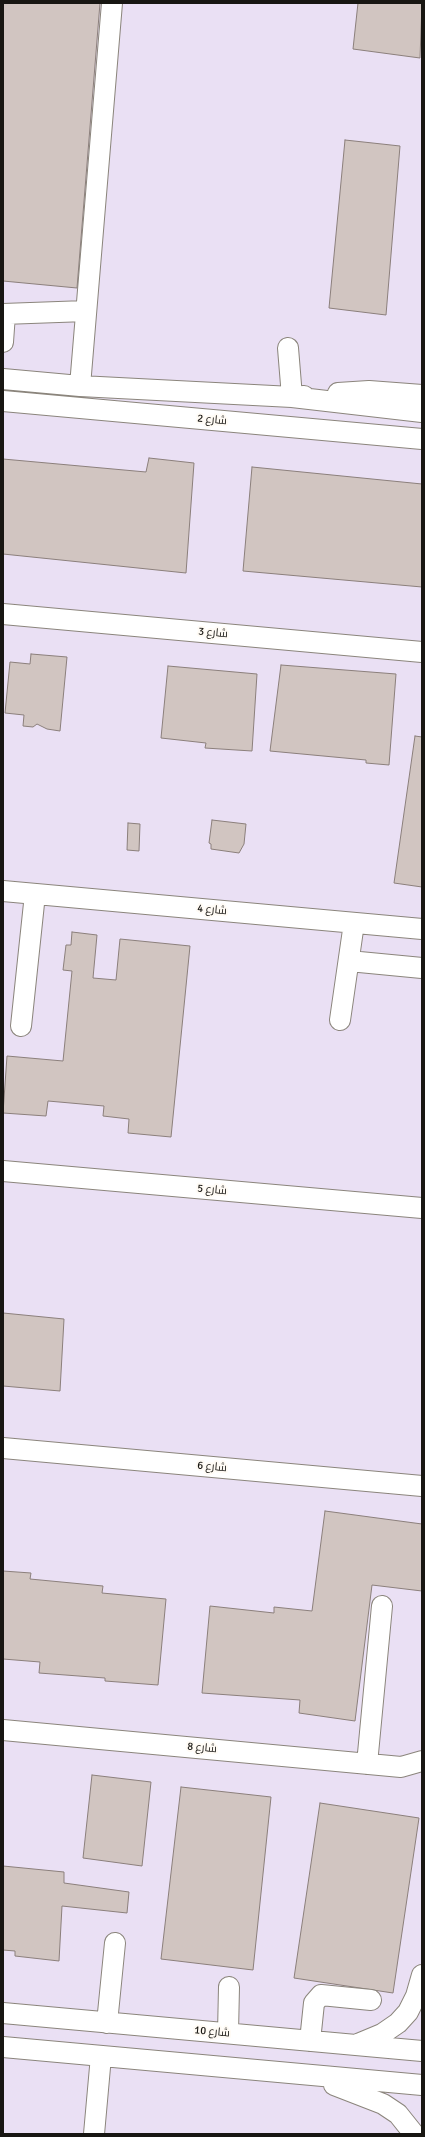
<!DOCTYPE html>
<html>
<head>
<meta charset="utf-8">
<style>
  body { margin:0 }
  #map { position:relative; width:425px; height:2137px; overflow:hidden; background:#f4eee3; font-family:Signika,sans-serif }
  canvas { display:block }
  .frame { position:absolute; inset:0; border:4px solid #181612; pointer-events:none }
</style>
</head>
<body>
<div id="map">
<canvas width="425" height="2137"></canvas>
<div class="frame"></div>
</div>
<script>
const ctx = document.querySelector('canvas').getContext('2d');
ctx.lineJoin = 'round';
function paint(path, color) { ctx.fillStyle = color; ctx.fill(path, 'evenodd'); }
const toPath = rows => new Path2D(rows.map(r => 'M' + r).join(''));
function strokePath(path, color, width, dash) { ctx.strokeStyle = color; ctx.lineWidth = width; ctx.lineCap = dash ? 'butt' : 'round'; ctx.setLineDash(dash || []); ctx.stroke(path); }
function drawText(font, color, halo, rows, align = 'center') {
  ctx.font = font + ' Signika,Cairo,sans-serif'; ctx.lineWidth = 4; ctx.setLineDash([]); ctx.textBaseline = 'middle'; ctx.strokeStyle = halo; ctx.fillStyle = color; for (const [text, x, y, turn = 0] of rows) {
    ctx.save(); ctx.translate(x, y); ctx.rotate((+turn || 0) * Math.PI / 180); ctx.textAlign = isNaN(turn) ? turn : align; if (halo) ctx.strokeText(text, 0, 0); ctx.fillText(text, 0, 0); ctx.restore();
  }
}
paint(toPath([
  [3,3,422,3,422,2134,3,2134]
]), '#eae0f4');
const building = toPath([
  [3,3,100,3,77,288,3,281,3,3],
  [358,3,422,3,420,58,353,49,358,3],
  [345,140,400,146,386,315,329,308,345,140],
  [149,458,194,463,186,573,3,554,3,459,146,472,149,458],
  [252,467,422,484,422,587,243,571,252,467],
  [31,654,67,657,60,731,47,729,37,724,33,727,23,726,24,715,5,713,10,662,30,664,31,654],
  [281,665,396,674,389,765,366,763,366,760,270,751,281,665],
  [168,666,257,674,252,751,205,748,206,743,161,738,168,666],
  [415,736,422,737,422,887,394,883,415,736],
  [212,820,246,824,244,844,239,853,211,849,211,844,209,843,212,820],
  [128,823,140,824,139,851,127,850,128,823],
  [72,932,97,935,93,978,116,980,120,939,190,946,171,1137,128,1133,129,1119,103,1116,104,1106,48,1101,46,1116,3,1113,7,1056,63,1061,72,971,63,970,66,945,71,945,72,932],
  [3,1313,64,1319,60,1391,3,1386,3,1313],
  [325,1511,422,1524,422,1591,372,1585,355,1721,299,1713,300,1700,202,1693,210,1606,274,1613,274,1607,312,1611,325,1511],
  [3,1571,31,1573,30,1579,103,1586,102,1593,166,1599,158,1685,105,1681,105,1678,39,1673,40,1662,3,1659,3,1571],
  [92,1775,151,1782,142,1866,83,1858,92,1775],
  [181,1787,271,1797,253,1970,161,1959,181,1787],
  [320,1803,419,1818,393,1993,294,1978,320,1803],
  [3,1866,64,1872,64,1883,129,1892,127,1913,62,1906,59,1961,15,1956,15,1951,3,1950,3,1866]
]);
paint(building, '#d1c5c1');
strokePath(building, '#8c807c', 1);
const minor = toPath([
  [3,314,86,311],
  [3,342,5,314],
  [288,348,292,397,304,396],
  [3,379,80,386,292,397,422,412],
  [80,386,112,3],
  [338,393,369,391,422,395],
  [3,401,422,439],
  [3,614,422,652],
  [3,891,422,929],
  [349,961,422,968],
  [340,1020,354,923],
  [21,1026,35,894],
  [3,1171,422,1208],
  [3,1448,422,1486],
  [3,1730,401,1767,422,1761],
  [367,1764,382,1606],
  [3,2013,422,2051],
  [107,2023,115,1943],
  [228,2033,229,1987],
  [310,2041,314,2003,321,1995,371,2000],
  [358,2044,382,2034,398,2023,408,2012,416,1996,422,1975],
  [3,2047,422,2085],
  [334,2085,383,2104,398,2114,414,2134],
  [94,2134,101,2056]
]);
strokePath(minor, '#8b857c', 22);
strokePath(minor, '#fff', 20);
drawText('11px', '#181612', '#fffbf5', [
  ["شارع 2",212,420,5],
  ["شارع 3",213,633,5],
  ["شارع 4",212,910,5],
  ["شارع 5",212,1190,5],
  ["شارع 6",212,1467,5],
  ["شارع 8",202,1748,5],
  ["شارع 10",212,2032,5]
]);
</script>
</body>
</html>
